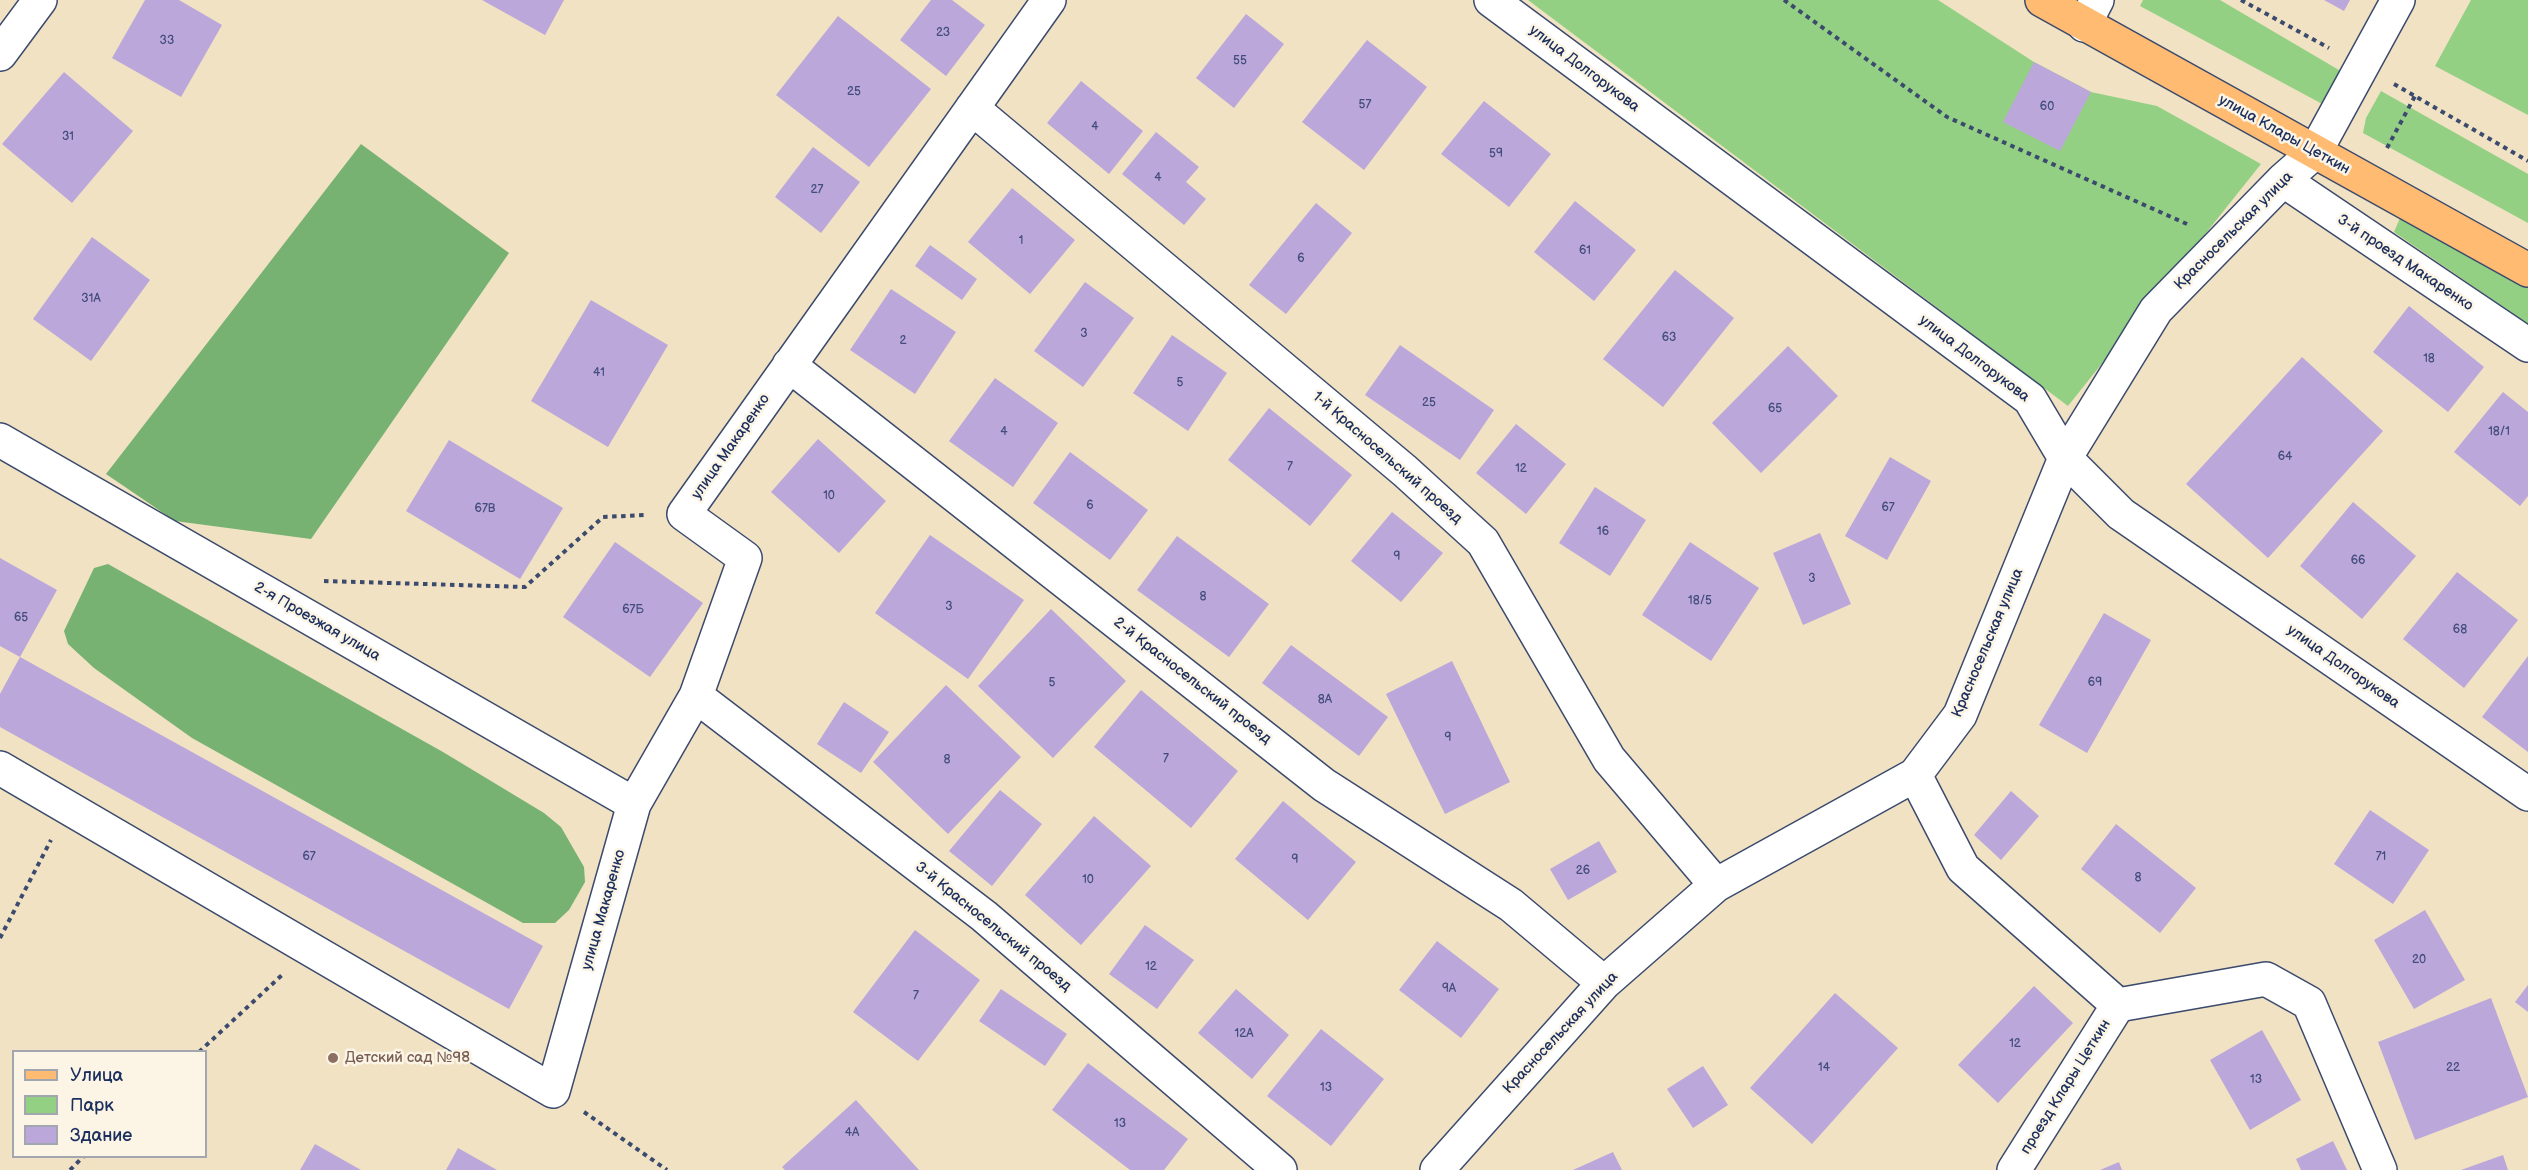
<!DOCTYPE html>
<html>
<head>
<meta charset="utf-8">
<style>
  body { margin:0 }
  #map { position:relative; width:2528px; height:1170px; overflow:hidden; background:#f0e2c3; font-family:"Balsamiq Sans",sans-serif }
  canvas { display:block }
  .legend { position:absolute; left:12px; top:1050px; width:195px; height:108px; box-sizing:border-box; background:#fcf5e5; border:2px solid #a2a6af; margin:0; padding:8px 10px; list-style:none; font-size:18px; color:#1b2f5e }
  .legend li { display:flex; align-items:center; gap:12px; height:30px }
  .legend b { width:30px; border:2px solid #a2a6af }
</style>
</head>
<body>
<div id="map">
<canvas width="2528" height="1170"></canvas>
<ul class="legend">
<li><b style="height:8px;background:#ffbb71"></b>Улица</li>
<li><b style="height:16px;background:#94d084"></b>Парк</li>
<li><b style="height:16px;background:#bba7da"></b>Здание</li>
</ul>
</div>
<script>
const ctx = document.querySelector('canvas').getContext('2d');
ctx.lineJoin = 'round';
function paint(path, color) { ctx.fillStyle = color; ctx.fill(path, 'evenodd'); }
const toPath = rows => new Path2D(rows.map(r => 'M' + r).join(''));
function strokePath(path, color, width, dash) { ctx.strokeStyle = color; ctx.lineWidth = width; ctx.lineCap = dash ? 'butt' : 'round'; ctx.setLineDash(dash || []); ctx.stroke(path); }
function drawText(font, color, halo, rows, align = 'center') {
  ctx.font = font + ' "Balsamiq Sans",sans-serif'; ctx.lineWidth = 5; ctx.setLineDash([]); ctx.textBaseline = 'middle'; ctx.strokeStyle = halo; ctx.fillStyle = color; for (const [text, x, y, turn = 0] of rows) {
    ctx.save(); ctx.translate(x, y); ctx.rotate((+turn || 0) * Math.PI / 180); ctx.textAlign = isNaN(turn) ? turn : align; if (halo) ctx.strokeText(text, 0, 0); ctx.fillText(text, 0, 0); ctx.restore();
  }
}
paint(toPath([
  [1528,0,1938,0,2034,62,2091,92,2157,106,2261,164,2068,406],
  [2143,0,2220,0,2344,73,2326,106,2140,6],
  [2471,0,2528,0,2528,115,2435,66],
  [2381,91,2528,174,2528,223,2363,133,2366,118],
  [2400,218,2528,288,2528,324,2394,232]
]), '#94d084');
paint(toPath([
  [361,144,509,253,311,539,175,521,106,474],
  [108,564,443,752,544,813,561,827,584,867,585,882,569,910,555,923,523,923,192,738,94,668,68,644,64,631,94,568]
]), '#77b272');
paint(toPath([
  [145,0,179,0,222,25,181,97,112,58],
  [482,0,564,0,545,35],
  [931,0,952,0,985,25,946,76,900,40],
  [2324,0,2350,0,2344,11],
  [1246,14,1284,44,1234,108,1196,78],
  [838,16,931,89,869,167,776,95],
  [1367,40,1427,87,1364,170,1302,122],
  [2034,62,2091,92,2060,151,2003,122],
  [64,72,133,131,72,203,2,144],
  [1081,81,1143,131,1109,174,1047,123],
  [1484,101,1551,154,1509,207,1441,154],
  [1156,132,1199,167,1186,182,1206,199,1184,225,1122,174],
  [813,147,860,182,821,233,775,197],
  [1012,188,1075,240,1030,294,968,242],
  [1575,201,1636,250,1594,301,1534,252],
  [1316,203,1352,233,1286,314,1249,285],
  [92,237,150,280,91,361,33,319],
  [930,245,977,279,962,300,915,266],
  [1675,270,1734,318,1663,407,1603,359],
  [1085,282,1134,318,1083,387,1034,351],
  [891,289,956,332,915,394,850,350],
  [591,300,668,345,608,447,531,401],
  [2409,306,2484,367,2448,412,2373,352],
  [1172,335,1227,373,1188,431,1133,393],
  [1400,345,1494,410,1460,460,1365,395],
  [1788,346,1838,396,1761,473,1712,423],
  [2302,357,2383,431,2268,558,2186,484],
  [995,378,1058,423,1013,487,949,441],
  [2503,392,2528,412,2528,496,2520,506,2454,452],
  [1269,408,1352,475,1310,526,1228,460],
  [1516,424,1566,464,1526,514,1476,473],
  [818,439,886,501,839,553,771,492],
  [449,440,563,508,520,579,406,511],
  [1070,452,1148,510,1110,560,1033,503],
  [1890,457,1931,481,1887,560,1845,536],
  [1595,487,1646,520,1610,576,1559,543],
  [2353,502,2416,556,2362,619,2300,566],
  [1392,512,1443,553,1401,602,1351,561],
  [1820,533,1851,604,1803,625,1773,553],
  [930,535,1024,600,968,679,875,613],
  [1177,536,1269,604,1229,657,1137,590],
  [615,542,703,603,650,677,563,617],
  [1690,542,1759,588,1711,661,1642,615],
  [0,558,57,590,20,657,543,946,509,1009,0,727,0,694,20,657,0,646],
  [2457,572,2518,620,2464,688,2403,639],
  [1051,609,1126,681,1053,758,978,686],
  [2104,613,2151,640,2087,753,2039,725],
  [1291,645,1388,717,1359,756,1262,683],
  [2528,656,2528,752,2482,717],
  [1452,661,1510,782,1445,814,1386,694],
  [946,685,1021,757,948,834,873,762],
  [1141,690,1238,771,1191,828,1094,747],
  [844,702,889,732,861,773,817,744],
  [1000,790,1042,824,992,886,949,851],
  [2011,791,2039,816,2001,860,1974,835],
  [1283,801,1356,862,1308,920,1235,859],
  [2370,810,2429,850,2393,904,2334,864],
  [1094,816,1151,866,1081,945,1025,895],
  [2116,824,2196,888,2160,933,2081,869],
  [1599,841,1617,872,1568,900,1550,869],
  [2425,910,2465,980,2414,1009,2374,940],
  [1145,925,1194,960,1157,1009,1109,974],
  [915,930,980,980,918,1061,853,1012],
  [1437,941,1499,989,1461,1038,1399,990],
  [2528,985,2528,1012,2515,1002],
  [2034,986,2073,1023,1998,1103,1958,1065],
  [1001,989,1067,1034,1045,1066,979,1021],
  [1236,989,1289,1035,1252,1079,1198,1033],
  [1835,993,1898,1048,1812,1144,1750,1088],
  [2491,998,2528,1097,2415,1140,2378,1042],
  [1321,1029,1384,1079,1331,1146,1267,1096],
  [2262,1030,2301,1100,2250,1130,2210,1060],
  [1088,1063,1188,1139,1164,1170,1130,1170,1052,1110],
  [1703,1066,1728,1105,1693,1128,1667,1089],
  [856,1100,919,1170,785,1170,782,1167],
  [2333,1141,2347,1170,2301,1170,2296,1159],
  [315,1144,361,1170,300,1170],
  [458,1148,497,1170,446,1170],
  [1613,1152,1622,1170,1573,1170],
  [2503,1155,2508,1170,2461,1170],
  [2119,1162,2122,1170,2100,1170]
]), '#bba7da');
const minor = toPath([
  [1491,0,2030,399,2065,458,2121,514,2528,794],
  [2084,25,2097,0],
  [0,54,40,0],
  [972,108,1405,471,1483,542,1609,759,1716,885],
  [2283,180,2528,345],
  [789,365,1324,785,1511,905,1604,983],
  [0,440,634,804],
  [696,696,984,916,1280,1170],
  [0,768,553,1091,634,804,696,696,745,558,684,514,1049,0],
  [1915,775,1963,868,2118,1005],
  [2118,1005,2266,979,2309,1003,2380,1170],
  [1437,1170,1604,983,1716,885,1915,775,1960,715,2065,458,2156,310,2283,180,2315,152,2398,0],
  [2014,1170,2118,1005]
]);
const major = toPath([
  [2042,0,2528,270]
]);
strokePath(minor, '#3b4a6d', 36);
strokePath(major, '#3b4a6d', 36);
strokePath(toPath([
  [1784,0,1947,117,2187,224],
  [2241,0,2329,48],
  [2394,84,2528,161],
  [2387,148,2415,96],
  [324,581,525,587,603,517,646,515],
  [0,938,51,840],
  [199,1052,282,975],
  [584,1112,667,1170],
  [70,1170,84,1156]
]), '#3b4a6d', 4, [4.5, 4.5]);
strokePath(minor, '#fff', 33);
strokePath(major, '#ffbb71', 33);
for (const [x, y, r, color] of [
  [333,1058,6,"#8d6e63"]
]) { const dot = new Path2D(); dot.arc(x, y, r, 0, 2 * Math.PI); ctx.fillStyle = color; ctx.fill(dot); strokePath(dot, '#fcf5e5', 2); }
drawText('12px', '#434d7d', null, [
  ["23",943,33],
  ["33",167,41],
  ["55",1240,61],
  ["25",854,92],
  ["57",1365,105],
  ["60",2047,107],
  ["4",1095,127],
  ["31",68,137],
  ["59",1496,154],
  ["4",1158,178],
  ["27",817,190],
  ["1",1021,241],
  ["61",1585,251],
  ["6",1301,259],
  ["31А",91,299],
  ["3",1084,334],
  ["63",1669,338],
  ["2",903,341],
  ["18",2429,359],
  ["41",599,373],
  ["5",1180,383],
  ["25",1429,403],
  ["65",1775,409],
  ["4",1004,432],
  ["18/1",2499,432],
  ["64",2285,457],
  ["7",1290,467],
  ["12",1521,469],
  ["10",829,496],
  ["6",1090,506],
  ["67",1888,508],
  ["67В",485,509],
  ["16",1603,532],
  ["9",1397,557],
  ["66",2358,561],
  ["3",1812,579],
  ["8",1203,597],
  ["18/5",1700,601],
  ["3",949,607],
  ["67Б",633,610],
  ["65",21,618],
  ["68",2460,630],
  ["5",1052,683],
  ["69",2095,683],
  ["8А",1325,700],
  ["9",1448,738],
  ["7",1166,759],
  ["8",947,760],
  ["67",309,857],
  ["71",2381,857],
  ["9",1295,860],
  ["26",1583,871],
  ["8",2138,878],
  ["10",1088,880],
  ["20",2419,960],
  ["12",1151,967],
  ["9А",1449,989],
  ["7",916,996],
  ["12А",1244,1034],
  ["12",2015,1044],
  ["14",1824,1068],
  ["22",2453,1068],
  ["13",2256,1080],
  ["13",1326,1088],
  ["13",1120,1124],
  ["4А",852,1133]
]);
drawText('15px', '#1b2f5e', '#fcf5e5', [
  ["улица Долгорукова",1584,69,37],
  ["улица Клары Цеткин",2284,135,29],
  ["Красносельская улица",2234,231,-45],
  ["3-й проезд Макаренко",2405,263,34],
  ["улица Долгорукова",1974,359,37],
  ["улица Макаренко",731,447,-55],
  ["1-й Красносельский проезд",1387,458,41],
  ["2-я Проезжая улица",317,622,30],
  ["Красносельская улица",1988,643,-67],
  ["улица Долгорукова",2343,667,35],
  ["2-й Красносельский проезд",1192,681,38],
  ["улица Макаренко",604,910,-74],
  ["3-й Красносельский проезд",993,927,39],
  ["Красносельская улица",1561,1033,-47],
  ["проезд Клары Цеткин",2066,1087,-58]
]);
drawText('15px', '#785e54', '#fcf5e5', [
  ["Детский сад №98",345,1058]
], 'left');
</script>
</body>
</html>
